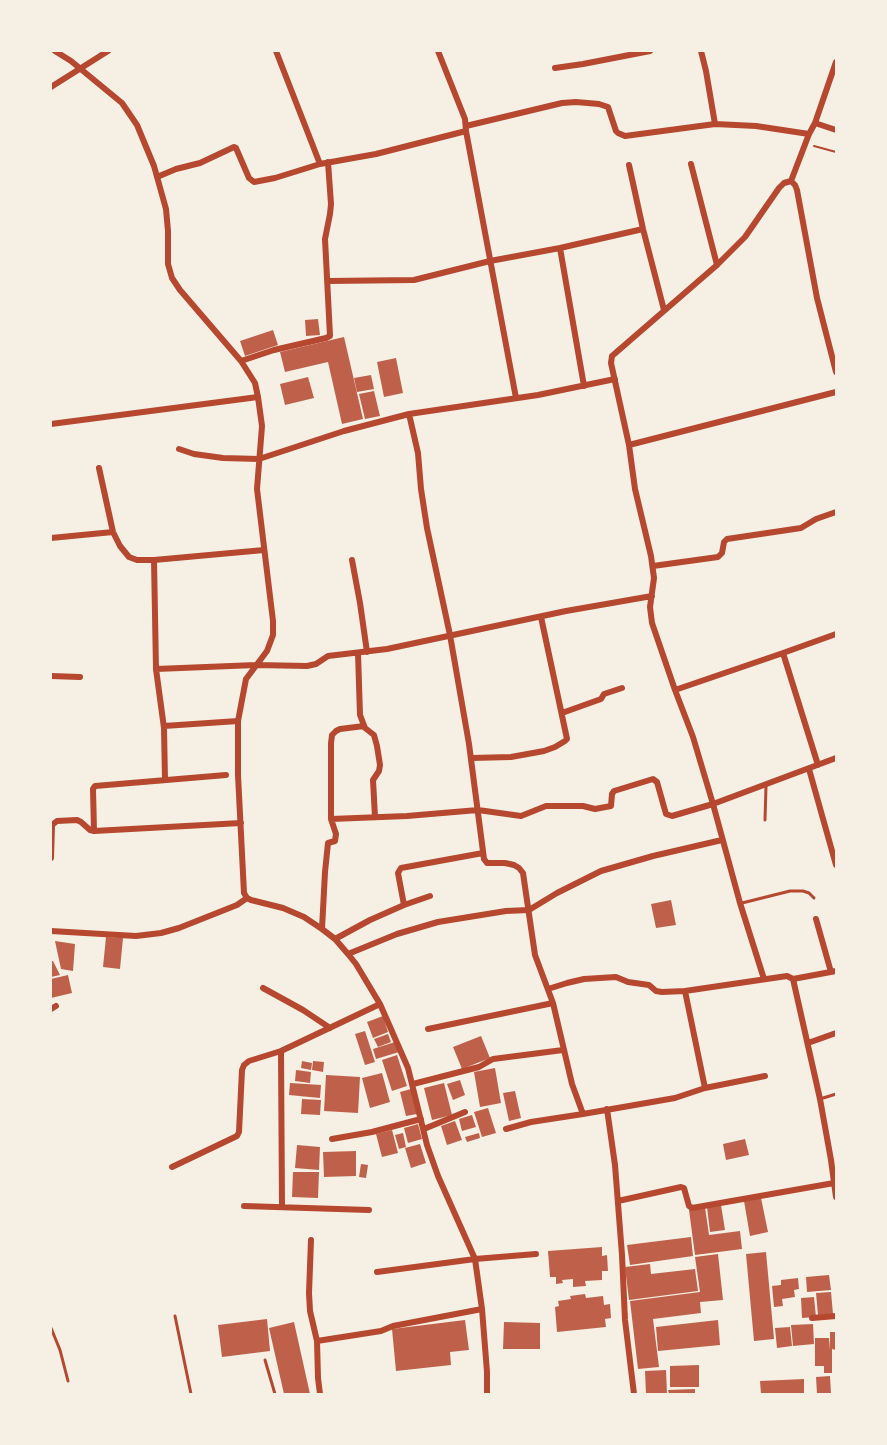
<!DOCTYPE html>
<html>
<head>
<meta charset="utf-8">
<style>
  body { margin:0 }
  #map { position:relative; width:887px; height:1445px; overflow:hidden; background:#f6efe4; font-family:"Nunito Sans",sans-serif }
  canvas { display:block }
  .frame { position:absolute; inset:0; border:52px solid #f6efe4; pointer-events:none }
</style>
</head>
<body>
<div id="map">
<canvas width="887" height="1445"></canvas>
<div class="frame"></div>
</div>
<script>
const ctx = document.querySelector('canvas').getContext('2d');
ctx.lineJoin = 'round';
function paint(path, color) { ctx.fillStyle = color; ctx.fill(path, 'evenodd'); }
const toPath = rows => new Path2D(rows.map(r => 'M' + r).join(''));
function strokePath(path, color, width, dash) { ctx.strokeStyle = color; ctx.lineWidth = width; ctx.lineCap = dash ? 'butt' : 'round'; ctx.setLineDash(dash || []); ctx.stroke(path); }
paint(toPath([
  [318,319,320,335,306,336,305,320],
  [273,330,278,345,245,356,240,341],
  [344,337,363,419,342,424,328,362,285,372,280,352],
  [396,358,403,393,384,397,377,362],
  [371,375,374,389,357,392,354,378],
  [308,377,314,398,285,405,280,384],
  [374,391,380,416,365,419,359,394],
  [671,900,676,925,656,928,651,904],
  [106,937,123,938,120,969,103,967],
  [55,941,75,944,73,971,61,969],
  [51,961,53,961,60,975,51,977],
  [68,975,72,993,51,998,51,979],
  [383,1016,388,1032,373,1038,367,1022],
  [365,1031,375,1062,365,1065,355,1034],
  [388,1034,391,1042,378,1047,374,1039],
  [481,1036,490,1058,462,1069,453,1047],
  [395,1042,399,1052,376,1059,373,1049],
  [397,1055,407,1086,392,1091,382,1060],
  [302,1061,312,1063,311,1070,301,1068],
  [313,1061,324,1062,323,1072,312,1070],
  [495,1068,501,1103,480,1107,474,1072],
  [296,1070,311,1072,310,1083,295,1081],
  [382,1073,390,1102,370,1108,362,1078],
  [326,1075,360,1077,358,1113,324,1111],
  [460,1080,465,1095,453,1100,447,1084],
  [290,1083,321,1085,320,1098,289,1095],
  [444,1083,452,1115,432,1120,424,1088],
  [411,1089,417,1114,406,1116,400,1092],
  [515,1091,521,1118,509,1121,503,1093],
  [302,1099,321,1100,320,1115,301,1114],
  [488,1108,496,1133,482,1137,474,1112],
  [472,1115,476,1127,462,1131,459,1119],
  [455,1121,462,1140,447,1145,441,1126],
  [418,1124,422,1139,408,1143,404,1128],
  [392,1130,398,1153,382,1157,376,1134],
  [403,1133,406,1147,399,1149,395,1135],
  [479,1133,480,1138,467,1142,465,1137],
  [745,1139,749,1155,726,1160,723,1144],
  [420,1144,426,1163,411,1168,405,1148],
  [297,1145,320,1147,319,1170,295,1168],
  [356,1151,356,1176,324,1177,323,1152],
  [361,1164,368,1165,366,1178,359,1177],
  [293,1172,319,1172,318,1198,292,1197],
  [761,1198,768,1232,750,1236,744,1201],
  [721,1205,725,1230,710,1232,707,1207],
  [705,1207,709,1235,740,1231,742,1249,695,1255,689,1210],
  [691,1237,693,1256,630,1265,627,1245],
  [602,1247,602,1256,607,1255,608,1271,602,1271,602,1280,585,1281,586,1286,573,1287,573,1279,562,1280,563,1283,556,1284,556,1277,550,1277,548,1251],
  [766,1252,774,1339,754,1341,746,1254],
  [718,1254,723,1300,700,1302,701,1313,653,1319,659,1367,638,1369,630,1301,700,1292,695,1257],
  [650,1264,651,1274,695,1269,698,1291,629,1300,625,1267],
  [829,1275,831,1290,807,1292,806,1277],
  [798,1278,799,1289,794,1290,795,1297,782,1299,783,1306,774,1307,772,1286,781,1285,781,1280],
  [831,1292,833,1314,818,1315,816,1293],
  [585,1294,586,1298,603,1296,604,1305,610,1304,611,1318,605,1319,606,1327,557,1332,555,1307,559,1306,558,1301,571,1299,570,1296],
  [814,1297,816,1317,802,1318,801,1298],
  [267,1319,270,1351,222,1357,218,1325],
  [465,1320,469,1350,450,1352,451,1365,396,1371,392,1329],
  [718,1320,720,1345,658,1351,656,1327],
  [294,1322,310,1394,284,1394,269,1328],
  [504,1322,540,1323,540,1349,503,1349],
  [813,1324,814,1344,793,1346,791,1325],
  [790,1327,792,1346,777,1348,775,1328],
  [830,1332,836,1332,836,1350,832,1349,832,1373,824,1373,824,1366,815,1366,815,1338,829,1338,830,1350],
  [699,1365,699,1387,670,1387,670,1366],
  [666,1370,667,1394,646,1394,645,1371],
  [830,1376,831,1394,817,1394,816,1377],
  [804,1379,804,1394,761,1394,760,1381],
  [695,1389,695,1394,669,1394,668,1390]
]), '#bf614a');
strokePath(toPath([
  [814,146,836,152]
]), '#b5482f', 2);
strokePath(toPath([
  [765,820,766,786],
  [742,903,790,891,803,891,809,893,814,898],
  [820,1099,836,1094],
  [175,1316,191,1394],
  [51,1328,60,1350,68,1381],
  [265,1360,275,1394]
]), '#b5482f', 3);
strokePath(toPath([
  [55,51,71,61,122,103,137,125,154,166,166,209,168,231,168,264,172,278,180,290,241,361,255,383,258,397,262,426,257,489,273,621,273,635,267,651,246,679,238,721,238,775,244,893,247,898,251,900,283,908,304,917,322,929,335,939,348,954,356,964,380,1004,408,1068,427,1145,438,1176,475,1259,482,1309,487,1372,487,1394],
  [276,51,320,164,376,154,466,131],
  [438,51,465,119,466,131,516,398],
  [701,51,706,71,715,124],
  [555,68,583,64,650,51],
  [51,87,108,51],
  [815,123,836,130],
  [466,126,562,103,576,102,599,104,608,107,616,131,618,133,625,136,715,124,756,126,809,134],
  [691,164,717,265],
  [629,165,643,229,664,310],
  [157,177,176,169,200,163,234,147,236,148,249,178,254,182,275,178,320,164],
  [791,181,795,185,797,190,817,298,836,372],
  [560,248,584,386],
  [328,281,414,280,490,261,560,248,643,229],
  [241,361,274,350,326,338,330,336,325,239,330,214,331,204,328,162],
  [409,414,418,453,421,489,427,528,450,635,469,744,484,859,487,863,505,863,514,865,519,868,523,873,535,955,553,1003,572,1084,583,1114,675,1098,705,1088,765,1076],
  [51,424,258,397],
  [629,445,836,392],
  [179,449,194,454,223,458,259,459,344,431,409,414,538,395,615,379],
  [99,468,113,532,120,546,129,557,137,560,154,560,264,550],
  [51,538,113,532],
  [154,560,156,669,164,728,165,780],
  [352,560,360,603,367,652],
  [653,566,718,557,722,553,724,542,727,539,801,528,816,519,836,512],
  [358,653,360,715,365,728,374,735,377,746,380,765,379,771,373,780,375,817],
  [783,653,818,765],
  [156,669,256,665,307,666,316,664,328,656,387,649,566,611,652,596],
  [51,676,80,677],
  [675,690,783,653,836,634],
  [562,713,601,699,604,694,622,688],
  [164,726,238,721],
  [472,758,511,757,544,751,555,747,565,741,567,739,541,617],
  [809,769,836,865],
  [331,819,407,816,478,810,521,816,546,806,583,806,595,809,611,806,612,794,614,791,653,779,657,782,666,814,672,816,713,804,836,758],
  [94,831,93,789,95,786,226,775],
  [51,858,52,825,57,821,77,820,81,822,90,830,94,831,241,823],
  [404,905,398,873,401,868,483,853],
  [816,919,831,972],
  [322,929,325,872,328,843,335,841,336,834,331,819,331,743,332,735,336,731,340,729,364,726],
  [51,931,136,936,161,933,179,928,237,905,247,898],
  [335,939,370,920,404,905,430,896],
  [348,954,397,934,438,922,506,911,529,910,557,893,601,871,653,856,722,840],
  [764,979,740,903,713,804,693,737,675,690,652,623,650,607,654,578,651,556,635,489,629,445,611,363,612,356,717,265,745,237,779,188,784,183,791,181,809,134,815,123,836,62],
  [793,979,836,971],
  [263,988,303,1010,330,1028],
  [548,989,567,983,584,979,616,977,628,982,649,985,656,991,662,992,685,991,787,976,793,979,820,1099,831,1160,836,1197],
  [685,991,705,1088],
  [51,1009,56,1006],
  [428,1029,553,1003],
  [808,1043,836,1033],
  [281,1051,282,1206],
  [413,1084,479,1067,493,1059,563,1050],
  [607,1109,615,1165,622,1255,625,1320,634,1394],
  [424,1129,465,1112],
  [506,1129,531,1122,583,1114],
  [332,1139,372,1132,421,1119],
  [172,1167,237,1136,239,1132,242,1070,244,1065,249,1061,281,1051,380,1004],
  [618,1201,681,1187,684,1188,689,1206,692,1208,834,1183],
  [244,1206,369,1210],
  [311,1240,309,1293,310,1311,317,1341,318,1378,320,1394],
  [377,1272,475,1259,536,1254],
  [812,1318,836,1316],
  [317,1341,381,1331,393,1326,482,1309]
]), '#b5482f', 6);
</script>
</body>
</html>
